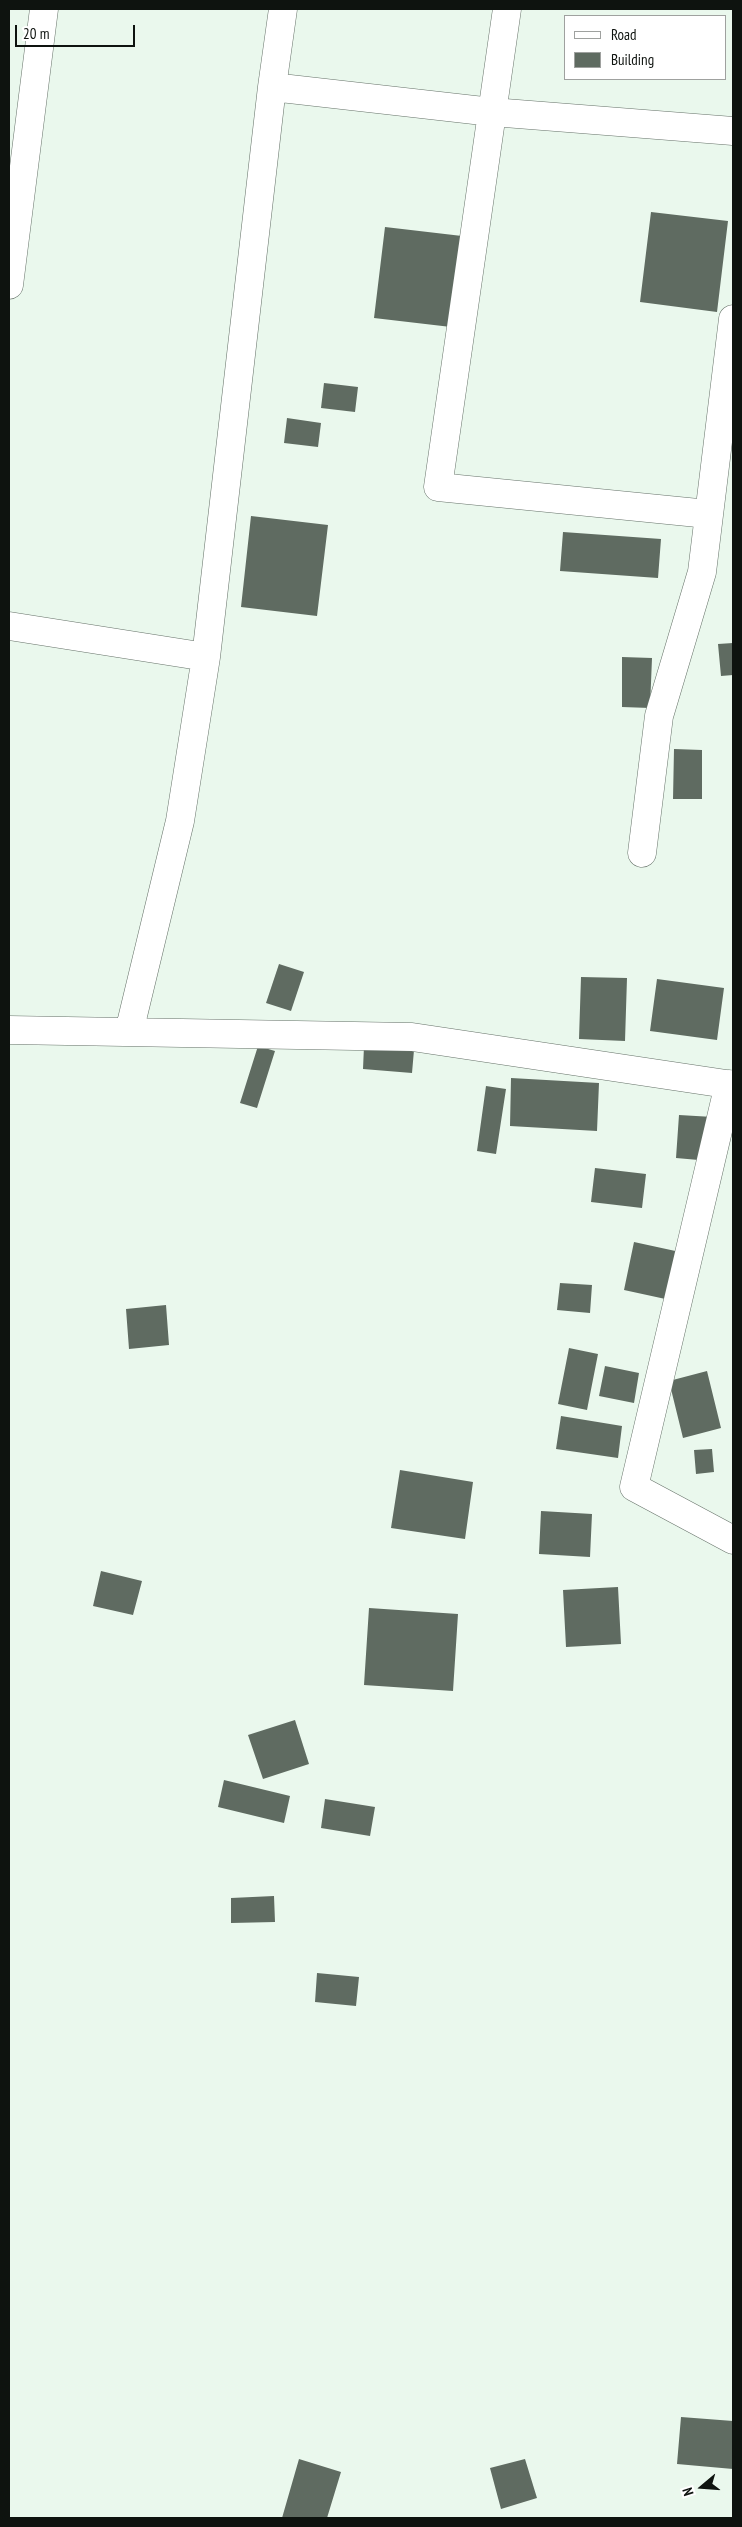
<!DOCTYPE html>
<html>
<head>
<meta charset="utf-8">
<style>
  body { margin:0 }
  #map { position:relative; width:742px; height:2527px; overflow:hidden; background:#eaf8ed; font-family:"PT Sans Narrow",sans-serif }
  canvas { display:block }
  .frame { position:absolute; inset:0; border:10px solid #0e130f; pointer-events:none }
  .legend { position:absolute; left:564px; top:15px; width:162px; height:65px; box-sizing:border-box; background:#fff; border:1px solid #9fa19f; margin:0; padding:6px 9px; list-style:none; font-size:15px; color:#0e130f }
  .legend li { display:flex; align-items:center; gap:10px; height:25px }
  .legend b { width:25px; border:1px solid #9fa19f }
  .north { position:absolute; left:677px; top:2462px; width:50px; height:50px; -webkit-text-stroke:4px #fff; paint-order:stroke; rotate:252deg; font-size:14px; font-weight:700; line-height:20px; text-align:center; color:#0e130f }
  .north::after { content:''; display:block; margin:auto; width:18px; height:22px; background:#0e130f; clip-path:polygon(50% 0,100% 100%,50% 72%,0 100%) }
  .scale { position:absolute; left:15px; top:25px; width:120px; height:22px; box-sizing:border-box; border:2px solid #0e130f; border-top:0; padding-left:6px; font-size:15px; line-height:18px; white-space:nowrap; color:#0e130f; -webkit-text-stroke:4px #fff; paint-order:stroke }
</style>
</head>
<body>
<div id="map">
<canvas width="742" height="2527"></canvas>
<div class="frame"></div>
<ul class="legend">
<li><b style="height:6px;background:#fff"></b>Road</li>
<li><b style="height:14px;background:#5f6b61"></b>Building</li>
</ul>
<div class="north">N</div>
<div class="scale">20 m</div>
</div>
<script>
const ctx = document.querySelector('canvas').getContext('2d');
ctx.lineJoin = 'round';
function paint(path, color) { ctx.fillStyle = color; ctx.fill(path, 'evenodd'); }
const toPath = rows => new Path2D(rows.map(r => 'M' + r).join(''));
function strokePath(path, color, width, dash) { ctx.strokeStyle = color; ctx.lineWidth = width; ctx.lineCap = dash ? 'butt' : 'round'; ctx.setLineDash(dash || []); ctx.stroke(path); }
paint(toPath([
  [651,212,728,221,717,312,640,302],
  [385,227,462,236,451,327,374,318],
  [324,383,358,387,355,412,321,408],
  [287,418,321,423,318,447,284,443],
  [251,516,328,525,317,616,241,607],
  [563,532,661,539,658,578,560,571],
  [733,643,733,675,721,676,718,644],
  [622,657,652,658,650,708,622,707],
  [674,749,702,750,702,799,673,799],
  [279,964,304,972,291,1011,266,1003],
  [581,977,627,978,625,1041,579,1039],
  [657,979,724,988,717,1040,650,1031],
  [258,1046,275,1051,257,1108,240,1103],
  [364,1046,414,1050,412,1073,363,1069],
  [511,1078,599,1083,597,1131,510,1126],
  [486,1086,506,1089,496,1154,477,1151],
  [679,1115,713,1117,710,1161,676,1158],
  [595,1168,646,1174,642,1208,591,1202],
  [634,1242,680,1252,670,1300,624,1290],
  [560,1283,592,1285,590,1313,557,1310],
  [166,1305,169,1345,129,1349,126,1309],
  [569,1348,598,1354,587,1410,558,1404],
  [605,1366,639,1373,634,1403,599,1396],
  [707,1371,721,1428,683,1438,669,1381],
  [561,1416,622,1426,618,1458,556,1449],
  [712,1449,714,1472,696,1474,694,1450],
  [400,1470,473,1482,465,1539,391,1528],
  [541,1511,592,1514,590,1557,539,1554],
  [101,1571,142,1581,133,1615,93,1606],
  [618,1587,621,1644,566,1647,563,1590],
  [369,1608,458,1614,453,1691,364,1685],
  [295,1720,309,1764,263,1779,248,1735],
  [224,1780,290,1796,284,1823,218,1807],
  [325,1799,375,1807,370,1836,321,1828],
  [274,1896,275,1922,231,1923,231,1898],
  [317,1973,359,1977,356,2006,315,2002],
  [681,2417,733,2421,733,2469,677,2464],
  [299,2459,341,2472,327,2518,282,2518],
  [525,2459,537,2498,501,2509,490,2468]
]), '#5f6b61');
const minor = toPath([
  [283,9,272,87,492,112,733,131],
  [507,9,438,487,708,514],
  [9,285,44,9],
  [9,626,206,657],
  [642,853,659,716,702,572,733,319],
  [9,1030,412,1037,733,1085],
  [129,1032,180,821,206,657,272,87],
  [729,1084,634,1487,733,1540]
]);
strokePath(minor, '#667269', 29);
strokePath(minor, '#fff', 28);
</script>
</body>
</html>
